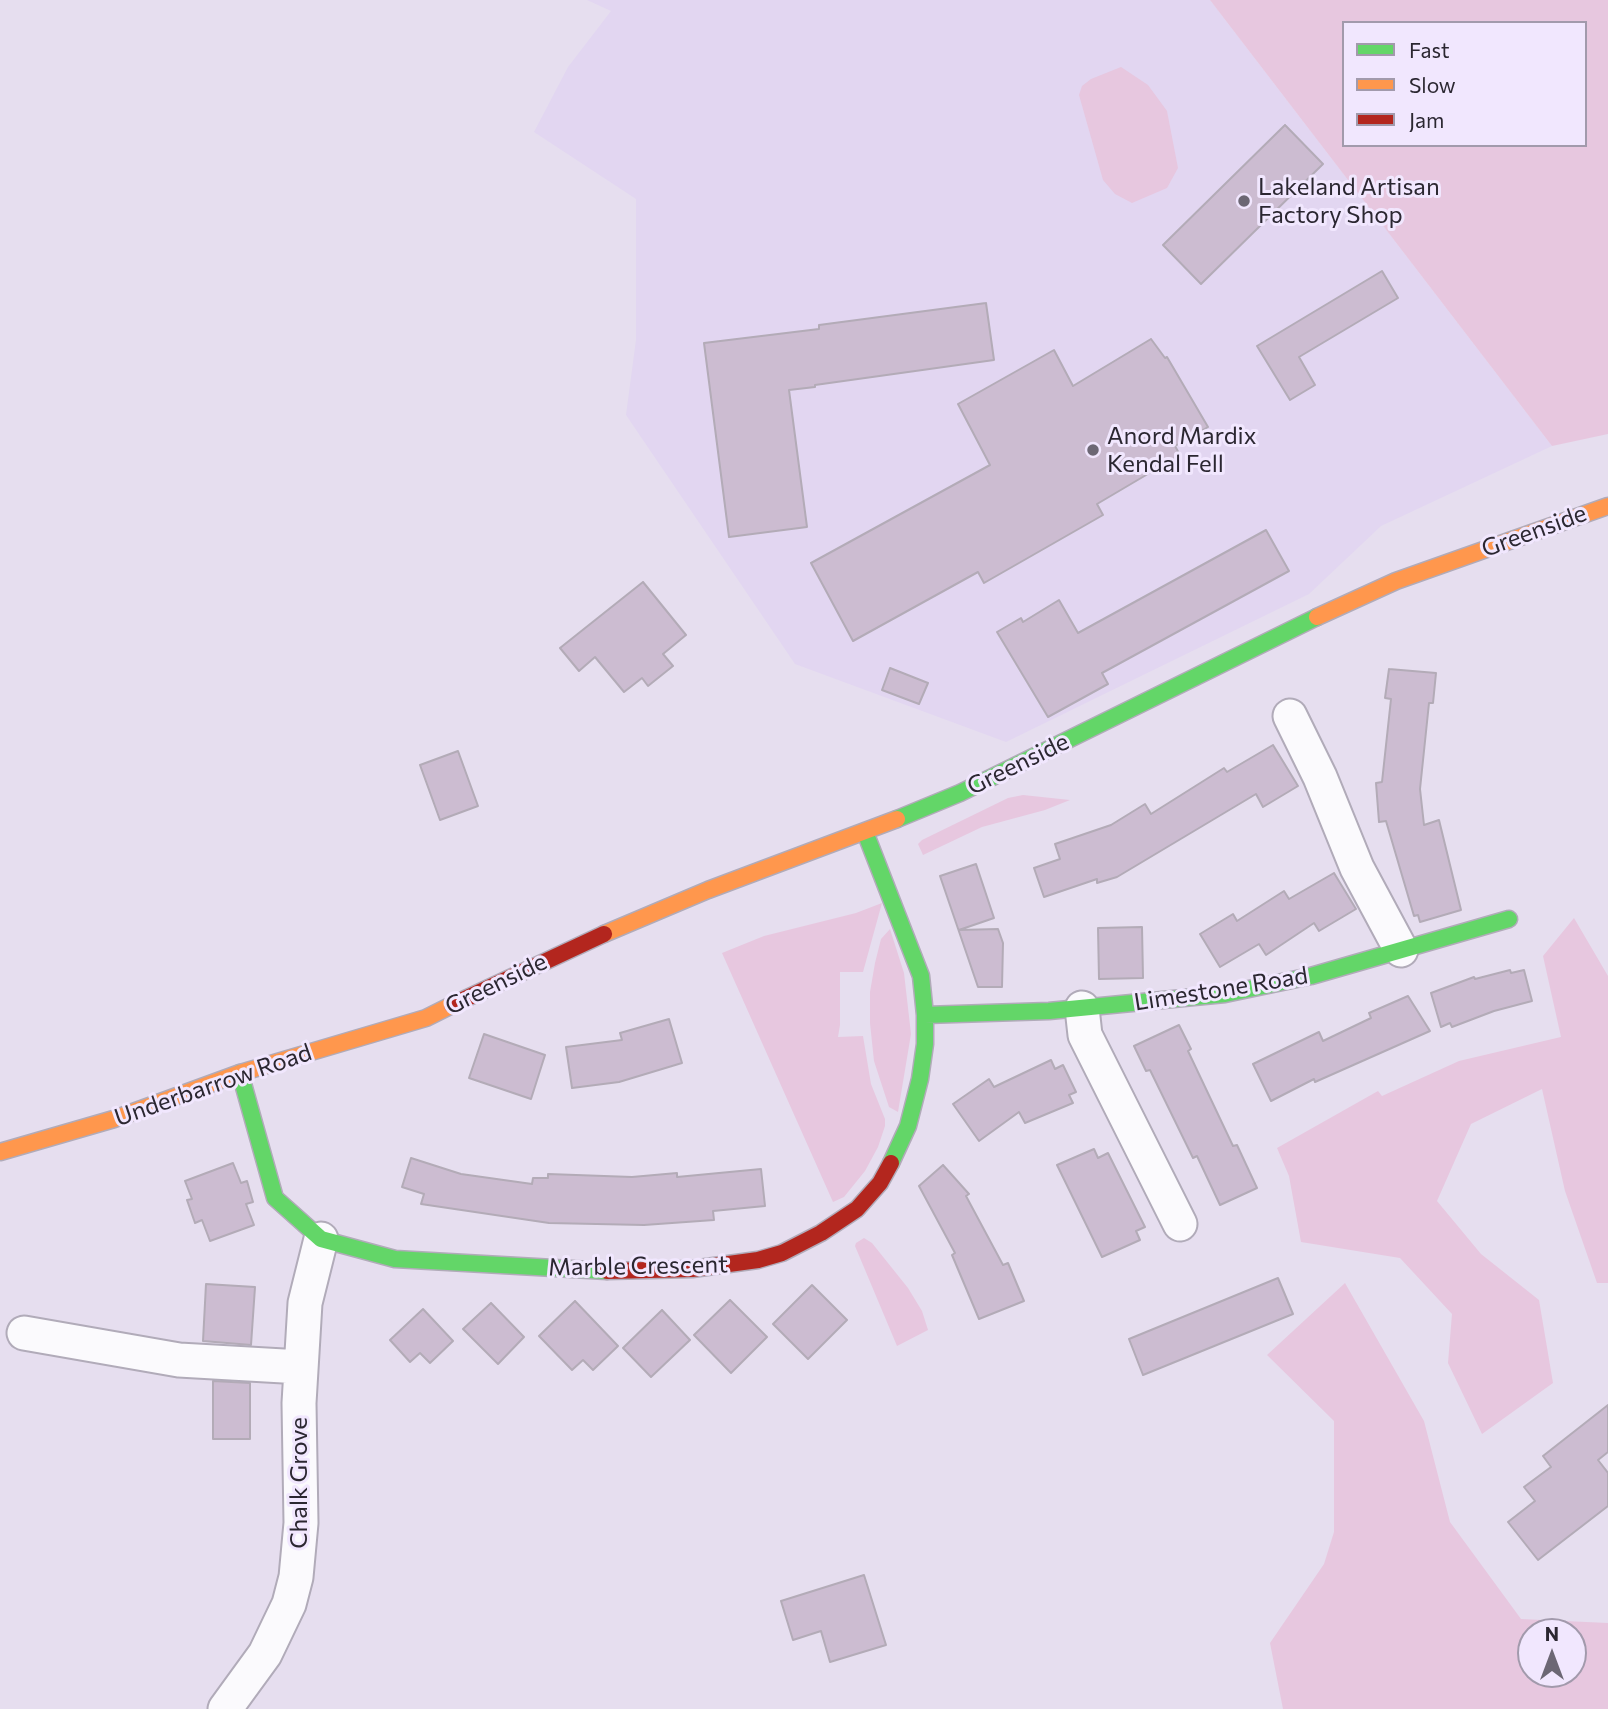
<!DOCTYPE html>
<html>
<head>
<meta charset="utf-8">
<style>
  body { margin:0 }
  #map { position:relative; width:1608px; height:1709px; overflow:hidden; background:#e6deef; font-family:Commissioner,sans-serif }
  canvas { display:block }
  .legend { position:absolute; left:1342px; top:21px; width:245px; height:126px; box-sizing:border-box; background:#f1e7fe; border:2px solid #a29aac; margin:0; padding:9px 12px; list-style:none; font-size:21px; color:#2b2731 }
  .legend li { display:flex; align-items:center; gap:14px; height:35px }
  .legend b { width:35px; border:2px solid #a29aac }
  .north { position:absolute; left:1517px; top:1618px; width:70px; height:70px; box-sizing:border-box; background:#f1e7fe; border:2px solid #a29aac; border-radius:50%; rotate:0deg; font-size:19px; font-weight:700; line-height:28px; text-align:center; color:#2b2731 }
  .north::after { content:''; display:block; margin:auto; width:24px; height:32px; background:#6c6774; clip-path:polygon(50% 0,100% 100%,50% 72%,0 100%) }
</style>
</head>
<body>
<div id="map">
<canvas width="1608" height="1709"></canvas>
<ul class="legend">
<li><b style="height:9px;background:#63d668"></b>Fast</li>
<li><b style="height:9px;background:#ff974d"></b>Slow</li>
<li><b style="height:9px;background:#b3261e"></b>Jam</li>
</ul>
<div class="north">N</div>
</div>
<script>
const ctx = document.querySelector('canvas').getContext('2d');
ctx.lineJoin = 'round';
function paint(path, color) { ctx.fillStyle = color; ctx.fill(path, 'evenodd'); }
const toPath = rows => new Path2D(rows.map(r => 'M' + r).join(''));
function strokePath(path, color, width, dash) { ctx.strokeStyle = color; ctx.lineWidth = width; ctx.lineCap = dash ? 'butt' : 'round'; ctx.setLineDash(dash || []); ctx.stroke(path); }
function drawText(font, color, halo, rows, align = 'center') {
  ctx.font = font + ' Commissioner,sans-serif'; ctx.lineWidth = 6; ctx.setLineDash([]); ctx.textBaseline = 'middle'; ctx.strokeStyle = halo; ctx.fillStyle = color; for (const [text, x, y, turn = 0] of rows) {
    ctx.save(); ctx.translate(x, y); ctx.rotate((+turn || 0) * Math.PI / 180); ctx.textAlign = isNaN(turn) ? turn : align; if (halo) ctx.strokeText(text, 0, 0); ctx.fillText(text, 0, 0); ctx.restore();
  }
}
paint(toPath([
  [587,0,1210,0,1552,446,1381,526,1309,594,1006,742,795,664,626,415,636,340,636,199,534,132,568,67,611,11]
]), '#e2d6f1');
paint(toPath([
  [1210,0,1608,0,1608,434,1552,446],
  [1344,23,1585,23,1585,145,1344,145],
  [1121,67,1148,85,1167,111,1178,168,1167,188,1132,203,1115,194,1103,180,1079,95,1082,86,1091,79],
  [1023,795,1070,800,1045,810,982,827,923,855,918,844,922,840,1008,798],
  [882,903,863,972,840,972,840,1025,838,1037,863,1036,871,1084,885,1119,885,1126,878,1147,865,1171,844,1197,833,1202,722,953,764,936,856,913],
  [1574,918,1608,976,1608,1283,1597,1283,1565,1191,1542,1089,1471,1124,1437,1201,1481,1254,1539,1300,1553,1383,1482,1434,1448,1363,1452,1314,1400,1258,1301,1242,1289,1176,1277,1148,1378,1091,1382,1096,1459,1061,1561,1037,1543,956],
  [890,929,904,973,911,1034,898,1112,889,1107,874,1061,870,1023,870,992,875,963,881,939],
  [864,1238,872,1243,908,1288,922,1311,928,1330,897,1346,855,1246,856,1243],
  [1345,1283,1424,1421,1450,1522,1521,1619,1608,1623,1608,1709,1283,1709,1270,1643,1324,1564,1334,1532,1334,1421,1267,1355],
  [1531,1632,1573,1632,1573,1674,1531,1674]
]), '#e7c7df');
const building = toPath([
  [1285,125,1323,164,1201,284,1163,245,1285,125],
  [1382,271,1398,298,1299,357,1315,385,1290,400,1257,346,1382,271],
  [986,303,994,360,815,385,815,387,789,390,807,527,729,537,704,343,819,329,819,325,986,303],
  [1151,339,1165,358,1167,357,1208,427,1175,446,1180,455,1097,504,1103,515,984,583,978,572,853,641,811,563,990,465,958,404,1054,350,1073,386,1151,339],
  [1266,530,1289,571,1102,673,1108,684,1048,717,997,632,1021,618,1023,622,1059,600,1078,633,1266,530],
  [643,582,686,635,663,654,673,666,648,686,642,678,624,692,595,657,579,671,560,648,643,582],
  [890,668,928,683,919,704,882,690,890,668],
  [1389,669,1436,673,1433,703,1429,703,1420,789,1424,825,1439,820,1461,910,1420,922,1418,915,1414,916,1386,821,1379,822,1376,783,1382,782,1391,699,1385,698,1389,669],
  [1273,745,1298,786,1263,807,1256,794,1117,877,1097,883,1097,879,1044,897,1034,868,1060,859,1055,844,1111,825,1145,804,1151,814,1224,768,1227,772,1273,745],
  [458,751,478,806,440,820,420,765,458,751],
  [976,864,994,918,959,930,998,929,1003,943,1002,987,978,987,940,876,976,864],
  [1334,873,1356,909,1319,931,1314,923,1266,955,1259,944,1220,967,1200,934,1233,914,1237,921,1284,891,1289,899,1334,873],
  [1142,927,1143,978,1099,979,1098,928,1142,927],
  [1510,970,1511,973,1524,970,1532,1001,1494,1011,1452,1027,1450,1023,1441,1027,1431,993,1474,977,1475,979,1510,970],
  [1408,996,1430,1031,1315,1082,1314,1079,1271,1101,1253,1064,1319,1032,1323,1041,1371,1018,1369,1013,1408,996],
  [669,1019,682,1063,619,1082,572,1088,566,1047,622,1040,620,1033,669,1019],
  [1179,1025,1191,1049,1188,1051,1233,1146,1237,1145,1257,1188,1220,1205,1197,1156,1193,1158,1150,1070,1146,1071,1134,1046,1179,1025],
  [484,1034,545,1055,531,1099,469,1078,484,1034],
  [1051,1060,1055,1069,1063,1065,1076,1092,1069,1095,1073,1103,1025,1123,1019,1112,979,1141,953,1104,989,1079,994,1087,1051,1060],
  [1094,1149,1098,1158,1108,1153,1145,1227,1136,1231,1140,1240,1102,1257,1057,1165,1094,1149],
  [411,1158,461,1174,532,1184,533,1178,548,1178,548,1174,632,1177,677,1173,677,1177,761,1169,765,1206,713,1211,714,1220,644,1225,549,1223,421,1204,424,1194,402,1187,411,1158],
  [233,1163,241,1183,247,1181,253,1202,246,1204,254,1225,210,1241,202,1220,195,1223,187,1200,192,1199,185,1181,233,1163],
  [943,1165,969,1194,966,1196,1003,1265,1008,1263,1024,1301,979,1319,952,1255,955,1253,919,1186,943,1165],
  [1278,1278,1293,1314,1143,1375,1129,1339,1278,1278],
  [206,1284,255,1287,251,1345,203,1341,206,1284],
  [812,1285,847,1320,808,1359,773,1324,812,1285],
  [730,1300,767,1337,731,1373,694,1335,730,1300],
  [575,1301,618,1346,593,1370,583,1360,572,1370,539,1336,575,1301],
  [491,1303,524,1337,498,1364,463,1329,491,1303],
  [423,1309,453,1341,430,1363,420,1353,410,1362,390,1340,423,1309],
  [662,1310,690,1340,651,1377,623,1348,662,1310],
  [213,1381,250,1383,250,1439,213,1439,213,1381],
  [1608,1405,1608,1452,1598,1460,1608,1473,1608,1506,1538,1560,1508,1522,1535,1501,1524,1487,1551,1467,1543,1456,1608,1405],
  [864,1575,886,1645,830,1662,821,1631,793,1640,781,1601,864,1575]
]);
paint(building, '#ccbcd1');
strokePath(building, '#b3abb7', 2);
const street = toPath([
  [1290,716,1320,777,1357,868,1401,950],
  [1082,1008,1085,1035,1180,1224],
  [24,1333,179,1360,301,1367],
  [225,1709,265,1654,289,1604,296,1577,301,1523,299,1403,305,1303,321,1239]
]);
const fast = toPath([
  [897,819,960,793,1317,617],
  [865,832,921,976,925,1015,925,1044,920,1079,908,1126,891,1163],
  [925,1015,1049,1011,1225,994,1311,976,1509,919],
  [240,1073,275,1198,321,1239,395,1259,607,1271]
]);
const slow = toPath([
  [1317,617,1396,581,1608,506],
  [604,934,708,890,897,819],
  [0,1152,114,1119,240,1073,426,1018,452,1005]
]);
const jam = toPath([
  [452,1005,604,934],
  [607,1271,692,1269,758,1260,782,1253,821,1233,857,1209,880,1183,891,1163]
]);
strokePath(street, '#b1abb9', 37);
strokePath(fast, '#b1abb9', 19);
strokePath(slow, '#b1abb9', 19);
strokePath(jam, '#b1abb9', 19);
strokePath(street, '#fbfafd', 33);
strokePath(fast, '#63d668', 16);
strokePath(slow, '#ff974d', 16);
strokePath(jam, '#b3261e', 16);
for (const [x, y, r, color] of [
  [1244,201,7,"#6c6774"],
  [1093,450,7,"#6c6774"]
]) { const dot = new Path2D(); dot.arc(x, y, r, 0, 2 * Math.PI); ctx.fillStyle = color; ctx.fill(dot); strokePath(dot, '#f1e7fe', 2.5); }
drawText('24px', '#2b2731', '#f1e7fe', [
  ["Lakeland Artisan",1258,187],
  ["Factory Shop",1258,215],
  ["Anord Mardix",1107,436],
  ["Kendal Fell",1107,464]
], 'left');
drawText('24px', '#2b2731', '#f1e7fe', [
  ["Greenside",1534,531,-20],
  ["Greenside",1018,764,-26],
  ["Greenside",496,984,-26],
  ["Limestone Road",1221,989,-9],
  ["Underbarrow Road",213,1085,-19],
  ["Marble Crescent",638,1266,-1],
  ["Chalk Grove",299,1483,-90]
]);
</script>
</body>
</html>
